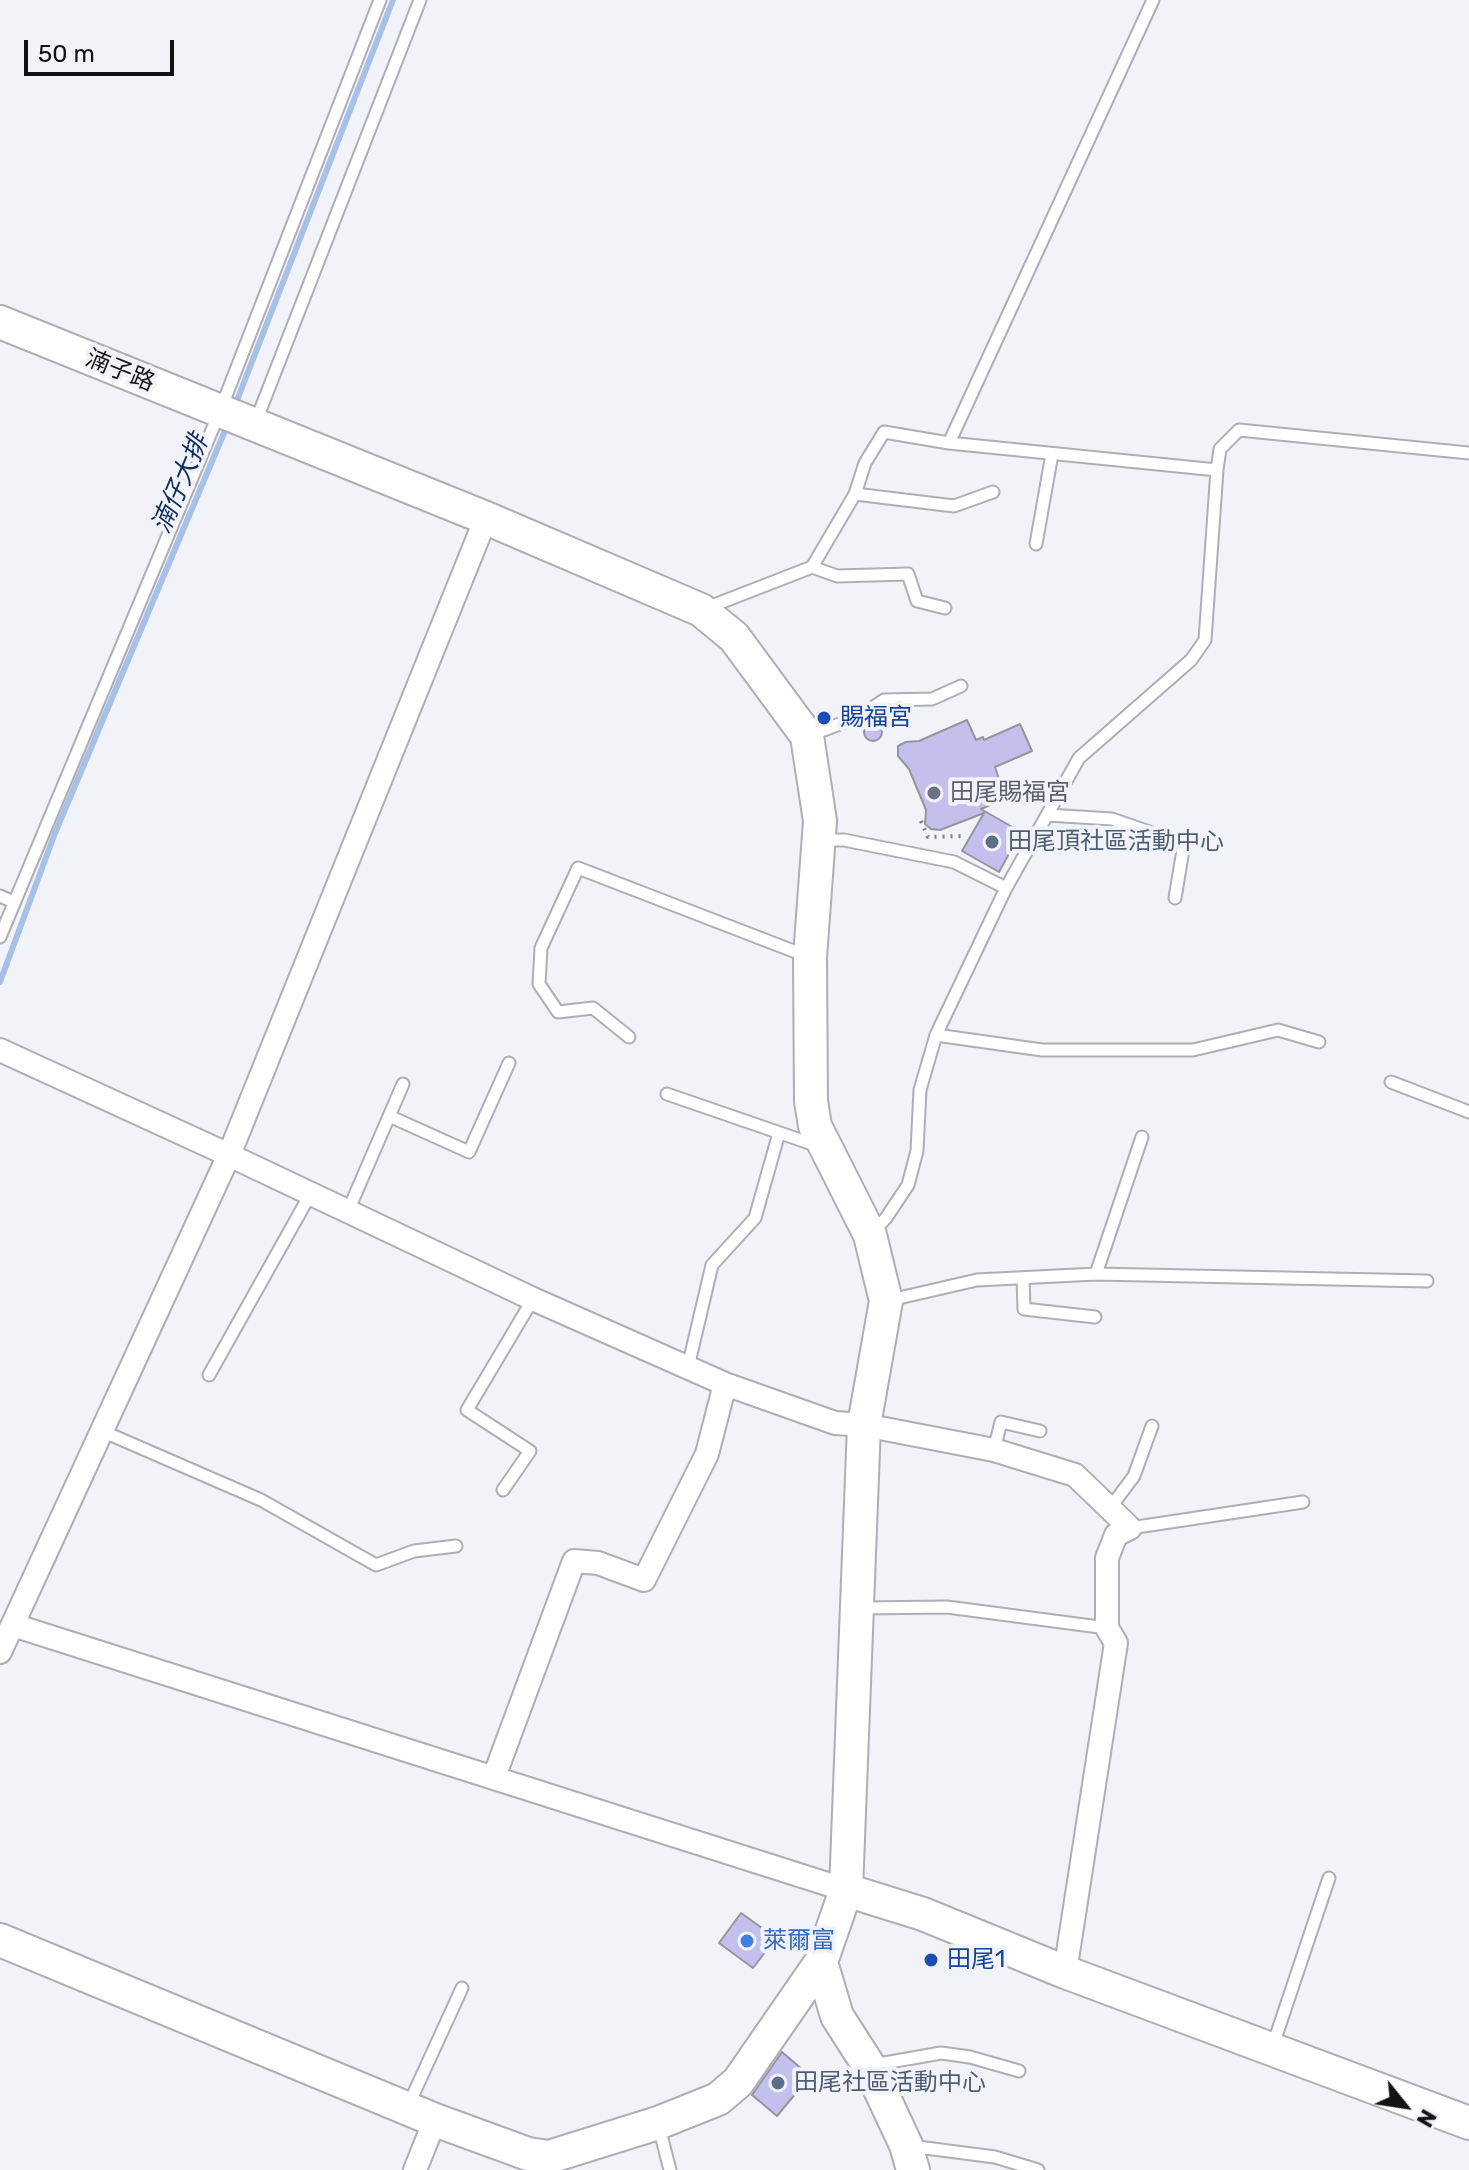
<!DOCTYPE html>
<html>
<head>
<meta charset="utf-8">
<style>
  body { margin:0 }
  #map { position:relative; width:1469px; height:2170px; overflow:hidden; background:#f2f2f9; font-family:Rubik,sans-serif }
  canvas { display:block }
  .north { position:absolute; left:1365px; top:2066px; width:80px; height:80px; -webkit-text-stroke:6px #f2f2f9; paint-order:stroke; rotate:120deg; font-size:22px; font-weight:700; line-height:32px; text-align:center; color:#131215 }
  .north::after { content:''; display:block; margin:auto; width:28px; height:36px; background:#131215; clip-path:polygon(50% 0,100% 100%,50% 72%,0 100%) }
  .scale { position:absolute; left:24px; top:40px; width:150px; height:36px; box-sizing:border-box; border:4px solid #131215; border-top:0; padding-left:10px; font-size:24px; line-height:28px; white-space:nowrap; color:#131215; -webkit-text-stroke:6px #f2f2f9; paint-order:stroke }
</style>
</head>
<body>
<div id="map">
<canvas width="1469" height="2170"></canvas>
<div class="north">N</div>
<div class="scale">50 m</div>
</div>
<script>
const ctx = document.querySelector('canvas').getContext('2d');
ctx.lineJoin = 'round';
const toPath = rows => new Path2D(rows.map(r => 'M' + r).join(''));
function strokePath(path, color, width, dash) { ctx.strokeStyle = color; ctx.lineWidth = width; ctx.lineCap = dash ? 'butt' : 'round'; ctx.setLineDash(dash || []); ctx.stroke(path); }
function paint(path, color) { ctx.fillStyle = color; ctx.fill(path, 'evenodd'); }
function drawText(font, color, halo, rows, align = 'center') {
  ctx.font = font + ' Rubik,"Noto Sans TC",sans-serif'; ctx.lineWidth = 8; ctx.setLineDash([]); ctx.textBaseline = 'middle'; ctx.strokeStyle = halo; ctx.fillStyle = color; for (const [text, x, y, turn = 0] of rows) {
    ctx.save(); ctx.translate(x, y); ctx.rotate((+turn || 0) * Math.PI / 180); ctx.textAlign = isNaN(turn) ? turn : align; if (halo) ctx.strokeText(text, 0, 0); ctx.fillText(text, 0, 0); ctx.restore();
  }
}
strokePath(toPath([
  [234,408,393,0],
  [0,982,55,833,227,426]
]), '#a6c0e8', 6);
const building = toPath([
  [967,720,976,740,983,737,984,740,1020,724,1032,751,995,767,999,779,994,781,1002,800,981,809,1021,832,999,872,962,851,984,813,940,830,931,829,925,824,926,810,909,769,898,756,898,746,906,742,919,741,967,720],
  '864 732a9 9 0 1 1 18 0a9 9 0 1 1-18 0Z',
  [741,1913,776,1938,753,1968,719,1943,741,1913],
  [782,2052,810,2076,777,2116,752,2095,782,2052]
]);
paint(building, '#c4c0ee');
strokePath(building, '#96959b', 2);
const lane = toPath([
  [256,421,420,0],
  [949,443,1217,470],
  [855,494,954,506,993,492],
  [1036,544,1052,454],
  [812,567,837,576,908,574,917,601,945,608],
  [704,609,812,567,855,494,865,463,884,432,949,443,1153,0],
  [808,736,858,717,884,700,932,699,961,686],
  [1047,815,1112,819,1184,844,1175,898],
  [822,840,844,840,954,862,1006,888,936,1035,920,1090,917,1151,908,1185,886,1218,873,1232],
  [1006,888,1079,758,1191,660,1205,640,1217,470,1220,449,1239,430,1469,453],
  [0,896,14,902],
  [0,937,220,411,380,0],
  [936,1035,1042,1050,1193,1050,1278,1030,1319,1042],
  [629,1037,593,1008,558,1012,539,984,541,948,578,868,809,957],
  [1391,1082,1469,1112],
  [667,1094,818,1146],
  [389,1116,469,1152,509,1063],
  [348,1211,403,1084],
  [1096,1274,1142,1137],
  [1023,1278,1024,1309,1095,1317],
  [890,1300,977,1280,1096,1274,1427,1281],
  [688,1367,712,1265,755,1218,779,1133],
  [209,1375,311,1193],
  [102,1431,261,1500,376,1565,414,1551,456,1546],
  [994,1450,1001,1422,1040,1431],
  [503,1490,530,1451,467,1410,533,1299],
  [1110,1508,1134,1476,1152,1426],
  [1130,1528,1303,1502],
  [861,1608,947,1607,1107,1628],
  [1272,2048,1329,1878],
  [873,2065,941,2053,970,2057,1019,2071],
  [408,2106,462,1988],
  [659,2127,670,2170],
  [910,2146,995,2157,1038,2170]
]);
const street = toPath([
  [0,1050,229,1155,533,1299,725,1384,835,1423,864,1425,994,1450,1075,1475,1130,1528,1116,1535,1107,1558,1107,1628,1116,1643,1065,1972],
  [13,1625,846,1890],
  [0,1652,229,1155,486,518],
  [494,1777,574,1561,598,1563,644,1580,707,1454,725,1384],
  [415,2170,435,2120]
]);
const secondary = toPath([
  [0,322,486,518,701,610,734,637,807,736,820,821,810,957,811,1101,815,1126,870,1235,886,1301,864,1425,846,1890,821,1962,738,2082,718,2099,658,2123,549,2157,528,2154,435,2120,0,1940],
  [846,1890,923,1914,1065,1972,1469,2123],
  [821,1962,837,2016,869,2066,906,2145,913,2170]
]);
strokePath(lane, '#aeaeb4', 15);
strokePath(street, '#aeaeb4', 26);
strokePath(secondary, '#aeaeb4', 36);
strokePath(toPath([
  [921,821,928,837,963,836]
]), '#7d7d81', 4, [2, 6]);
strokePath(lane, '#fff', 11);
strokePath(street, '#fff', 22);
strokePath(secondary, '#fff', 32);
for (const [x, y, r, color] of [
  [824,718,8,"#1a4fb4"],
  [934,793,8,"#6b7280"],
  [992,842,8,"#5c6f8a"],
  [747,1941,8,"#3f7fe0"],
  [931,1960,8,"#1a4fb4"],
  [778,2083,8,"#5c6f8a"]
]) { const dot = new Path2D(); dot.arc(x, y, r, 0, 2 * Math.PI); ctx.fillStyle = color; ctx.fill(dot); strokePath(dot, '#f2f2f9', 3); }
drawText('24px', '#131215', '#f2f2f9', [
  ["湳子路",120,371,22]
]);
drawText('24px', '#164399', '#f2f2f9', [
  ["賜福宮",840,718],
  ["田尾1",947,1960]
], 'left');
drawText('24px', '#5b616d', '#f2f2f9', [
  ["田尾賜福宮",950,793]
], 'left');
drawText('24px', '#4e5e75', '#f2f2f9', [
  ["田尾頂社區活動中心",1008,842],
  ["田尾社區活動中心",794,2083]
], 'left');
drawText('24px', '#366cbe', '#f2f2f9', [
  ["萊爾富",763,1941]
], 'left');
drawText('italic 26px', '#0f2e5f', '#f2f2f9', [
  ["湳仔大排",181,484,-67]
]);
</script>
</body>
</html>
